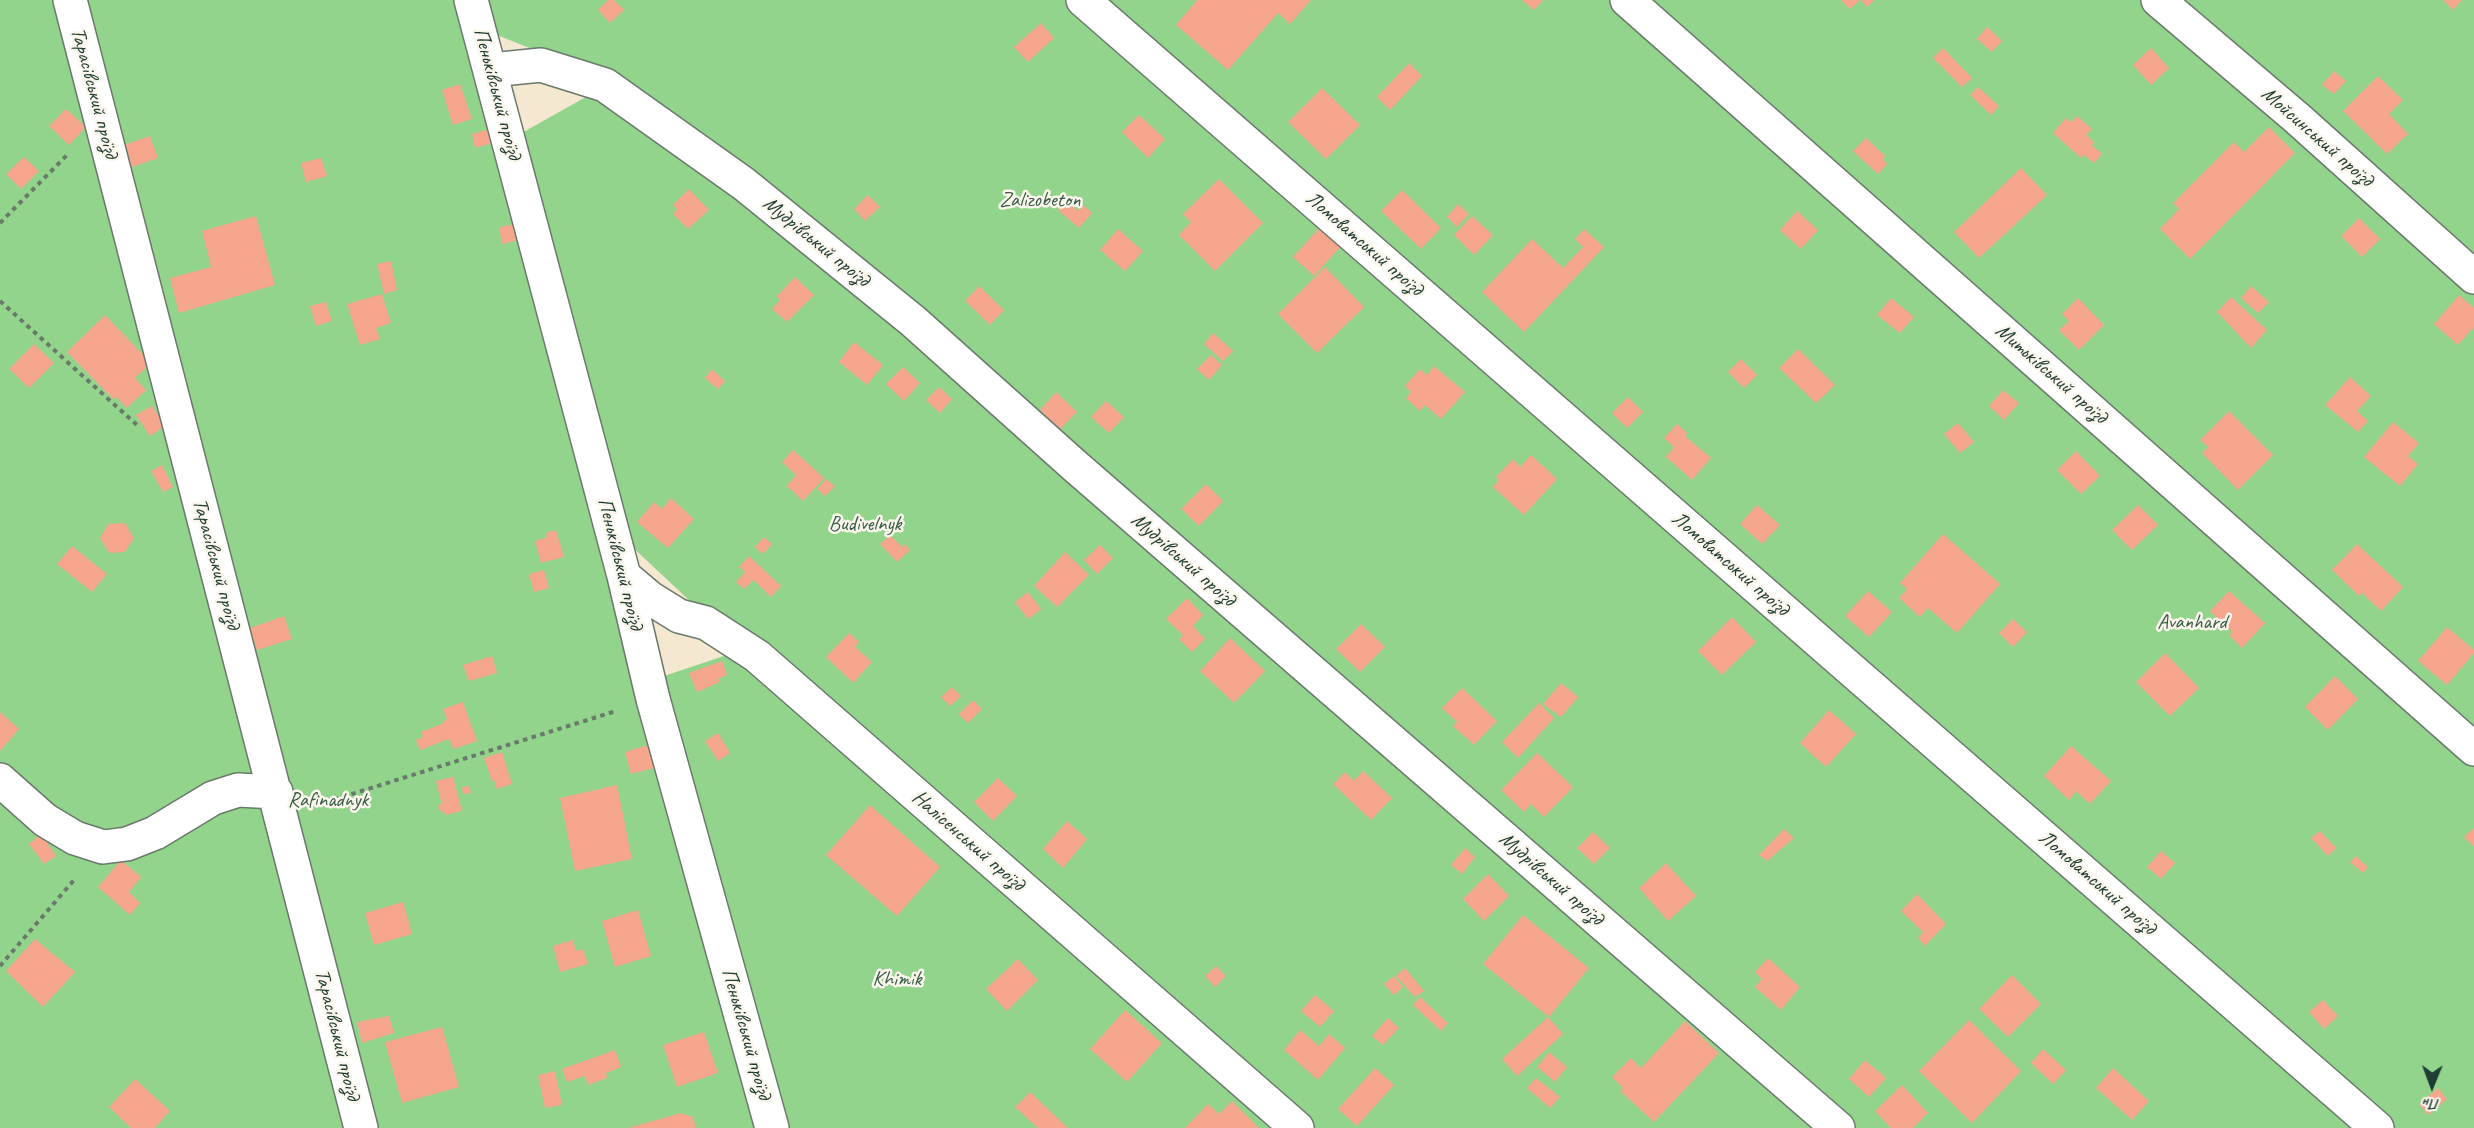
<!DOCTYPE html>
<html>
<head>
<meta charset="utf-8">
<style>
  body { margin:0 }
  #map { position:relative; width:2474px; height:1128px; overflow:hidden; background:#f5e8d1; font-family:Caveat,sans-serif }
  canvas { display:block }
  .north { position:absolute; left:2402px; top:1056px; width:60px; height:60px; -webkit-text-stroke:4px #fbf7ec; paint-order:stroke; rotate:181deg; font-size:16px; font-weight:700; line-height:24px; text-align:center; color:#1f3d34 }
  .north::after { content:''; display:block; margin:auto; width:21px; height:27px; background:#1f3d34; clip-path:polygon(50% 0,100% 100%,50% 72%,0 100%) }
</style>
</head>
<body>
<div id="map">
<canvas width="2474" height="1128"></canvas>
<div class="north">Пн</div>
</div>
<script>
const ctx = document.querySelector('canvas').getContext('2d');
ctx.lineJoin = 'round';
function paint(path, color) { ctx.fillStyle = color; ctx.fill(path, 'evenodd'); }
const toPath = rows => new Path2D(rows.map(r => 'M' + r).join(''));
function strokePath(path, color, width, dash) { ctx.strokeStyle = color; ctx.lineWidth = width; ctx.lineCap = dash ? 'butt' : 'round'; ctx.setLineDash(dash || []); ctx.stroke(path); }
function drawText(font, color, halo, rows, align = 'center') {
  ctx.font = font + ' Caveat,sans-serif'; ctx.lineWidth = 5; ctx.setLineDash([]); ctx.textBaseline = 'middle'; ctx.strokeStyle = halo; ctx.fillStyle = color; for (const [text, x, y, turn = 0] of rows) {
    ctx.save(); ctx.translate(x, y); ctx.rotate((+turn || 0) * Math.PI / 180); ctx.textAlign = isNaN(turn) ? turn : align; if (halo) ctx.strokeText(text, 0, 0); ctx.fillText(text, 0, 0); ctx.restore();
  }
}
paint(toPath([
  [0,0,463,0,757,1128,0,1128],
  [487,0,2474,0,2474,1128,784,1128,658,678,742,650,626,541,520,134,600,89,532,49,497,35]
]), '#92d48c');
paint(toPath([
  [608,0,614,0,624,10,610,23,598,10],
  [1197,0,1311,0,1290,24,1278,13,1228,70,1176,25],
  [1522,0,1543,0,1534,10],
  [1841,0,1860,0,1850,9],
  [1861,0,1874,0,1867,7],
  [2443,0,2462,0,2453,10],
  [1041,23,1054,38,1028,62,1014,47],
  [1987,27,2002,41,1992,52,1977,39],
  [1943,48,1972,78,1962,87,1933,58],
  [2151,48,2169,68,2151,85,2133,65],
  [1409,63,1422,76,1390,110,1377,97],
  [2334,71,2346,81,2334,94,2322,85],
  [2378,76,2403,100,2389,114,2408,134,2387,154,2343,111],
  [460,84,472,119,453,125,442,90],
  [1978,87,1999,106,1991,115,1970,95],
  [1322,88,1360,125,1326,159,1288,122],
  [66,109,86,127,69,145,49,126],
  [1139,115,1165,139,1148,158,1122,132],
  [2077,116,2092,129,2086,135,2094,142,2092,145,2102,154,2094,163,2084,155,2081,158,2053,133,2066,118,2072,122],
  [2269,127,2295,153,2190,259,2160,229,2179,209,2173,203,2234,142,2244,152],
  [490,129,494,143,475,148,472,134],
  [150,136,158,158,129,168,121,146],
  [1866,138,1885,156,1883,159,1887,164,1878,174,1853,151],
  [24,157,39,171,21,189,6,174],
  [321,158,327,176,306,182,301,163],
  [2021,168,2047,195,1979,258,1954,232],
  [1219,179,1263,223,1215,271,1179,235,1191,222,1183,214],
  [689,189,709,210,688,229,673,214,677,209,673,205],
  [1402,190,1441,228,1421,249,1381,211],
  [868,195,880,207,865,221,854,209],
  [1066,200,1078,211,1083,205,1092,213,1079,228,1058,210],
  [1458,204,1469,214,1457,227,1447,217],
  [1797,211,1818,230,1801,249,1780,230],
  [256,216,275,285,179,313,170,278,211,267,202,231],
  [1472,216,1493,235,1474,255,1454,235],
  [2359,218,2380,239,2362,257,2341,236],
  [516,224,519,240,502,244,499,227],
  [1321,226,1342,245,1314,276,1293,257],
  [1118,229,1143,251,1125,271,1100,250],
  [1584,229,1604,247,1524,332,1482,292,1532,239,1563,268,1583,247,1575,239],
  [391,261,397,290,384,294,377,264],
  [1325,267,1364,307,1317,353,1278,314],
  [795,277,814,295,787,322,772,309,780,300,777,296],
  [979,286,1004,310,990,325,965,301],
  [2251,286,2269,302,2258,313,2241,298],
  [382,294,391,323,376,328,380,339,360,345,347,304],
  [2459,295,2474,308,2474,327,2458,345,2434,324],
  [2231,297,2267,330,2251,348,2217,312],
  [1891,298,1914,317,1900,333,1877,315],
  [2078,298,2104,325,2079,350,2059,330,2069,321,2062,314],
  [326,302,332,321,316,326,310,306],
  [105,315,151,363,135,378,146,390,127,408,116,397,113,399,67,352],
  [1213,333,1233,351,1223,361,1204,344],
  [854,342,883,365,867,385,839,362],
  [34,344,54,363,29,388,9,369],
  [1798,349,1835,385,1816,403,1779,368],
  [1211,355,1222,365,1209,380,1197,369],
  [1741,359,1757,375,1744,388,1728,372],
  [1434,366,1465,392,1441,419,1425,405,1420,411,1406,398,1411,392,1405,386,1420,369,1427,375],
  [903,367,920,383,904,401,886,384],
  [712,369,725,381,718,389,705,378],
  [2350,377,2371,396,2357,411,2368,421,2358,432,2325,405],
  [939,387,952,399,940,413,926,400],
  [2003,390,2019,403,2004,420,1989,406],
  [1056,392,1077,412,1060,429,1040,410],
  [1628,397,1643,412,1627,428,1612,413],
  [1106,401,1124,417,1109,433,1091,417],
  [152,406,165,426,150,436,136,415],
  [2229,411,2273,455,2238,490,2202,453,2208,447,2200,440],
  [2393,422,2419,443,2408,456,2418,464,2400,486,2364,457],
  [1958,423,1974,442,1960,453,1944,434],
  [1677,424,1687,433,1685,436,1711,458,1692,480,1666,457,1674,447,1664,438],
  [793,450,824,478,803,501,787,486,796,475,782,462],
  [2076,451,2100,476,2081,494,2057,470],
  [1531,455,1557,479,1524,515,1493,487,1499,480,1496,477,1513,459,1520,467],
  [162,465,173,487,163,492,151,471],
  [826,479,835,486,825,496,817,489],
  [1206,484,1223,501,1199,526,1181,509],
  [671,498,694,519,668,548,637,522,654,502,662,509],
  [1757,505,1780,525,1762,544,1740,524],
  [2138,505,2158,525,2132,550,2112,530],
  [125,523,134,538,125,552,109,553,100,538,108,524],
  [556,530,564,557,541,563,535,541,547,537,546,533],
  [1943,534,2000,584,1957,633,1928,608,1920,617,1899,598,1907,589,1900,583],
  [890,535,902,547,905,544,910,550,897,562,880,544],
  [764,537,772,544,763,554,755,547],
  [2357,544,2403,587,2381,611,2362,593,2359,596,2332,570],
  [1100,545,1113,558,1097,574,1084,560],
  [72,546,107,574,92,592,57,564],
  [1065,552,1089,575,1057,607,1034,586],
  [749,556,781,586,771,597,754,580,744,589,736,582,745,572,739,567],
  [544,570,549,588,534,592,529,574],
  [1868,591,1892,612,1869,637,1845,616],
  [2229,591,2265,623,2242,648,2229,635,2232,632,2210,611],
  [1028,592,1041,609,1028,619,1015,602],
  [1187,598,1203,615,1193,626,1205,639,1192,652,1179,639,1183,635,1166,619],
  [284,616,292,639,257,650,250,628],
  [1732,617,1756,642,1722,675,1698,651],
  [2013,619,2027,632,2013,647,1999,633],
  [1361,624,1385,647,1360,672,1336,649],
  [2447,627,2474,650,2474,653,2447,685,2418,661],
  [849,633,859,642,855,647,872,662,853,683,826,657],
  [1230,638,1265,671,1234,703,1200,671],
  [2165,653,2199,688,2170,716,2136,682],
  [492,656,497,673,469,681,463,665],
  [722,661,727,675,718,679,720,682,697,692,689,673],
  [2335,676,2358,699,2328,730,2305,707],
  [1561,683,1578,697,1561,717,1543,704],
  [952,687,961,696,950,706,941,697],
  [1462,688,1497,721,1474,745,1453,726,1457,722,1442,708],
  [973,700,982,709,968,723,959,714],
  [463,702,477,741,454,749,449,739,420,750,416,740,423,737,421,732,444,723,443,721,447,720,443,709],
  [1539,703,1554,718,1518,758,1502,742],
  [1829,710,1856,734,1826,767,1800,743],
  [0,712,19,729,0,751],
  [718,733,730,753,718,761,705,741],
  [648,745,654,768,631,774,625,752],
  [2071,746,2111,781,2090,804,2076,791,2069,800,2044,776],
  [502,752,512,784,497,789,494,780,492,781,484,758],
  [1537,753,1573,787,1544,817,1531,804,1524,812,1501,790],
  [1363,771,1392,798,1371,820,1333,784,1345,772,1354,781],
  [453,777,462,811,445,815,444,811,440,812,438,805,442,804,436,781],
  [998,778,1017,796,993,821,974,802],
  [617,785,632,859,575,871,560,798],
  [469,786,471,793,463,794,462,787],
  [870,805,940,867,897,916,826,855],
  [1067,821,1087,839,1063,868,1043,849],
  [2474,828,2474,847,2464,837],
  [1784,829,1794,838,1767,861,1759,855],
  [2320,831,2336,848,2328,856,2311,838],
  [1593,832,1610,848,1594,864,1577,848],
  [41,834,56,856,44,864,29,844],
  [1465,848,1475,857,1462,874,1451,865],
  [2161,851,2175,863,2161,879,2147,867],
  [2356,856,2368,867,2363,873,2350,862],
  [121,860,141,877,129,892,140,903,130,915,98,887],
  [1666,863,1696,896,1668,921,1639,888],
  [1488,874,1509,896,1484,921,1463,899],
  [1917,894,1946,924,1925,946,1918,938,1923,932,1901,911],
  [403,902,412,934,374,945,365,913],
  [638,910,651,956,615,967,602,921],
  [1523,915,1589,968,1549,1017,1483,964],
  [35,939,75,972,43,1007,6,971],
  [573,940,576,951,583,949,588,964,560,972,553,946],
  [1768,958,1800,987,1781,1010,1755,987,1762,979,1755,972],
  [1018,959,1038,980,1007,1011,986,989],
  [1216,966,1226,976,1215,987,1205,976],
  [1405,968,1424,991,1415,997,1396,976],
  [2012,975,2041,1004,2008,1037,1979,1009],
  [1394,976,1403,987,1394,995,1384,984],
  [1315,995,1334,1011,1320,1027,1301,1011],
  [1420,997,1448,1023,1441,1031,1413,1005],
  [2323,1000,2338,1016,2324,1029,2309,1012],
  [1125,1010,1162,1043,1127,1082,1090,1049],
  [389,1016,394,1033,362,1043,357,1022],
  [1548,1017,1563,1034,1517,1076,1502,1059],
  [1388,1018,1399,1028,1383,1045,1372,1036],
  [1969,1020,2021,1071,1972,1123,1919,1071],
  [1685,1021,1719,1053,1654,1122,1620,1091,1623,1088,1612,1077,1631,1058,1641,1068],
  [442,1027,459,1087,402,1103,385,1042],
  [1300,1030,1319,1046,1329,1034,1345,1048,1318,1080,1284,1050],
  [704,1032,718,1073,677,1087,663,1045],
  [2043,1049,2066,1070,2053,1084,2031,1063],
  [615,1050,621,1067,606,1073,607,1078,588,1085,585,1076,567,1082,562,1069],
  [1549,1052,1567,1067,1555,1082,1537,1067],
  [1865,1060,1886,1078,1869,1097,1849,1079],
  [1375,1068,1394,1085,1357,1126,1338,1109],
  [2113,1068,2149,1101,2132,1120,2096,1088],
  [555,1071,562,1105,545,1108,538,1075],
  [1536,1078,1560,1097,1550,1108,1527,1088],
  [135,1079,170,1111,155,1128,131,1128,109,1107],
  [1902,1085,1928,1113,1913,1128,1891,1128,1875,1111],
  [2438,1088,2447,1099,2428,1115,2419,1104],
  [1030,1092,1068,1128,1038,1128,1015,1107],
  [1232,1101,1259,1128,1185,1128,1208,1104,1219,1114],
  [681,1113,693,1117,696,1128,628,1128]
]), '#f6a68d');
const minor = toPath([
  [70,0,361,1128],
  [471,0,624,576,653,699,772,1128],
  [1083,0,2377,1128],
  [1627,0,2474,749],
  [2158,0,2298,119,2474,277],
  [491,70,541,65,605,85,744,184,913,321,1075,466,1838,1128],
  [624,576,650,598,679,616,706,623,757,656,1297,1128],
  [0,780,45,820,75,838,103,847,127,844,155,833,213,798,238,790,276,792]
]);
strokePath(minor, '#6a796b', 36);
strokePath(toPath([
  [0,223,69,153],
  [0,301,137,425],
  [317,805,616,711],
  [0,966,74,880]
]), '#6a796b', 4, [4.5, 4.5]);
strokePath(minor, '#fff', 33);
drawText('21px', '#1f3d34', '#fbf7ec', [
  ["Тарасівський проїзд",94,93,75],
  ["Пеньківський проїзд",497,94,75],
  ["Мойсинський проїзд",2317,137,41],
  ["Мудрівський проїзд",816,242,39],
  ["Ломоватський проїзд",1364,244,41],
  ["Митьківський проїзд",2051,374,41],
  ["Мудрівський проїзд",1183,560,41],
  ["Тарасівський проїзд",216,564,75],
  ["Пеньківський проїзд",620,564,76],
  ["Ломоватський проїзд",1730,564,41],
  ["Налісенський проїзд",968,841,41],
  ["Мудрівський проїзд",1551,879,41],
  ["Ломоватський проїзд",2097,883,41],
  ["Пеньківський проїзд",746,1034,74],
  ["Тарасівський проїзд",337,1035,76]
]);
drawText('21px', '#365b46', '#fbf7ec', [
  ["Zalizobeton",1040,200],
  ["Budivelnyk",865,524],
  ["Avanhard",2192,622],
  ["Rafinadnyk",328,800],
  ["Khimik",897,979]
]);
</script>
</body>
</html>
